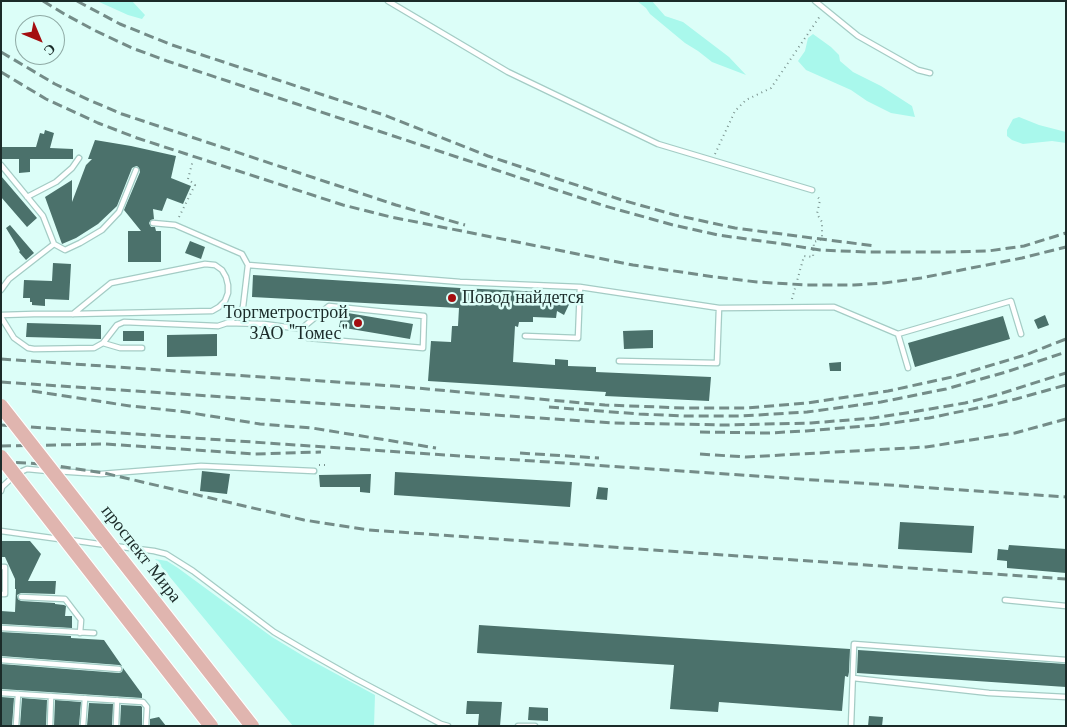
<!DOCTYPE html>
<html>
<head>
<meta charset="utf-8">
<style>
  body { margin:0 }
  #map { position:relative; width:1067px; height:727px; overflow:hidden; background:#dcfef8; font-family:"Libre Baskerville",serif }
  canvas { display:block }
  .frame { position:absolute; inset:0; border:2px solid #1b2b29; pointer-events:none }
  .north { position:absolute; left:15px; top:15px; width:50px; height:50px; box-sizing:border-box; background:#dcfef8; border:1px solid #8faaa5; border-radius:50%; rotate:135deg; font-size:14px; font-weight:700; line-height:20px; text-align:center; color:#1b2b29 }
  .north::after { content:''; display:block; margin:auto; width:18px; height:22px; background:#a40e10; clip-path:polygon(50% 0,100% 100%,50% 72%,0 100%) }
</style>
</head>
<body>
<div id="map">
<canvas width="1067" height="727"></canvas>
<div class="frame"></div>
<div class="north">С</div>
</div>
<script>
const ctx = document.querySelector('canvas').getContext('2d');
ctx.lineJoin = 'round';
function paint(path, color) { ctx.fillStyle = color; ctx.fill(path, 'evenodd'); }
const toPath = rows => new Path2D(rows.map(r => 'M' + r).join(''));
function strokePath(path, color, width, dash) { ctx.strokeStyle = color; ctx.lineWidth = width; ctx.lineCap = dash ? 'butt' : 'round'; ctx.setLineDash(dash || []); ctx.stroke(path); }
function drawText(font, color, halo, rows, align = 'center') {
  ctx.font = font + ' "Libre Baskerville",serif'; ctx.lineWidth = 5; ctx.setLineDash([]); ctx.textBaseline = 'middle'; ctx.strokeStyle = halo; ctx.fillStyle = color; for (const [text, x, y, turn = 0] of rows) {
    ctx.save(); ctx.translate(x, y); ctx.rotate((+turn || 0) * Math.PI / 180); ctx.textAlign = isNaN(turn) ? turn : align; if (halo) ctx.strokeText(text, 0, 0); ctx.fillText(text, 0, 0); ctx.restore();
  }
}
paint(toPath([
  [97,1,132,1,145,15,142,19,128,15],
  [637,1,652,1,665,16,683,22,729,57,746,75,712,62,698,51,685,43,650,14,646,8],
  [813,34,831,47,839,55,840,61,853,72,881,86,912,106,915,117,891,113,867,101,851,90,806,70,798,61,805,51,808,38],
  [1019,117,1039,125,1066,132,1066,143,1052,141,1023,144,1012,140,1007,136,1007,130,1013,119],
  [155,559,167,561,178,568,272,637,305,657,375,695,374,726,293,726]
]), '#a9f8ec');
paint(toPath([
  [45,130,54,133,50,148,73,149,73,159,30,159,30,172,19,173,19,159,1,159,1,147,36,147,40,133,44,134],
  [95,140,131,146,176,156,171,178,191,186,183,204,167,198,162,211,153,209,154,219,151,220,149,223,151,227,155,227,156,231,161,231,161,262,128,262,128,231,141,231,124,210,140,172,139,168,137,166,134,167,132,168,117,206,98,224,76,238,62,244,45,197,72,180,72,202,86,165,92,159,88,159],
  [1,176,37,218,27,227,1,197],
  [10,225,34,253,26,260,19,252,20,251,6,228],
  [190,241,205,247,201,259,185,253],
  [53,263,71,264,69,300,45,299,45,306,32,305,32,302,30,302,30,298,23,298,24,280,52,281],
  [253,275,460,288,566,293,573,296,564,315,557,311,556,318,533,317,533,322,519,322,518,327,515,326,513,362,555,365,555,359,568,360,568,366,596,367,596,372,711,377,709,401,605,396,606,392,428,381,431,341,451,342,452,326,458,326,459,308,252,297],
  [342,312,413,324,410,339,339,327],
  [1045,315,1049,325,1038,329,1034,320],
  [1003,316,1010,339,915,367,908,343],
  [27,323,101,325,101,339,26,337],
  [653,330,653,348,624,349,623,331],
  [123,331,144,331,144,341,123,341],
  [217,334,217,356,167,357,167,335],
  [841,362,841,371,830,371,829,363],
  [202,471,230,474,227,494,200,491],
  [395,472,572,482,570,507,394,495],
  [371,474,370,493,360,492,360,487,320,487,319,475],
  [598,487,608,488,607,500,596,499],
  [900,522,974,526,972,553,898,549],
  [1,541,30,541,41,554,28,581,56,581,55,594,21,593,17,595,18,599,21,601,55,603,55,604,64,605,66,606,65,616,72,616,72,628,1,624,1,611,15,612,16,589,15,589,15,579,5,557,1,557],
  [1009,545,1066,549,1066,573,1007,568,1007,561,997,560,998,549,1008,550],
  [479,625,850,649,849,672,848,677,845,676,842,711,719,702,718,712,670,709,674,665,477,653],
  [1,632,71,636,71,638,104,640,122,666,119,665,1,656],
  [858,650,1066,664,1066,687,857,673],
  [1,664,119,673,122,672,123,668,142,694,142,698,1,689],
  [1,697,14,698,12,726,1,726],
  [22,698,47,700,46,726,20,726],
  [55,700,81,702,79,726,54,726],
  [467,701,502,702,500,726,478,725,479,714,466,714],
  [89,703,113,704,112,726,87,726],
  [121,705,141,706,142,707,142,726,120,726],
  [529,707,548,708,548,721,528,720],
  [869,716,883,717,882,726,868,726],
  [159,717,166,726,150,726,150,719]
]), '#4b716b');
const lane = toPath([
  [388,1,508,72,658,144,812,190],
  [815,1,858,36,918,70,930,73],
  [1,165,43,216,54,244,65,250,80,243,102,230,119,212,136,170],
  [27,197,56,182,72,168,79,158],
  [153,223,175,225,242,254,248,265],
  [248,265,460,282,580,287,719,308,834,307,898,334],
  [1,290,9,279,54,244],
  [1,315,34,314,73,314,212,311,219,307,225,301,228,293,228,285,226,277,222,270,215,265,205,264,111,283,73,314],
  [1,317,14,338,28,348,34,349,94,348,103,343,117,325,124,322,218,326,227,323,237,316,243,307,248,265],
  [227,323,264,324,301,329,308,338,423,348,424,316,329,306,301,329],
  [898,334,1011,301,1021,334],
  [898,334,908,368],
  [525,336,578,338,580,287],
  [103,343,120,348,142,348],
  [619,361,717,363,719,308],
  [55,471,101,474,201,466,314,471],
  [1,491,2,487,16,474,27,469,48,471],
  [1,531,59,539],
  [70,540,106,545],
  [114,546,154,551,166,554,193,571,274,632,308,652,354,678,441,724,448,726],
  [1,567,5,567,5,594,1,594],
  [21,597,65,599,81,620,80,633],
  [1005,600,1066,606],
  [1,628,94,633],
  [1,660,119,669],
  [853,678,989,693,1066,697],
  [1,693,143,702,147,707,146,726],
  [16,726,18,694],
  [50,726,51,696],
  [83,726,85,698],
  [116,726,117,700],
  [518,726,535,726],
  [851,726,854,644,1066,660]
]);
strokePath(lane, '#a4ccc5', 7);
strokePath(toPath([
  [715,154,735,111,746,100,771,88,820,16],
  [179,217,195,185,188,179,193,160],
  [792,299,804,256,813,257,814,242,822,239,822,222,817,214,820,200,817,196],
  [319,465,327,465]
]), '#7a928e', 2, [1, 4]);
strokePath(lane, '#fff', 4.5);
strokePath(toPath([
  [43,1,66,15,96,31,132,48,167,61,605,206,673,225,718,235,783,244,820,250,866,252,949,252,988,251,1024,246,1066,233],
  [77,1,120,24,172,45,384,115,488,156,622,200,675,215,735,228,875,246],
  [1,52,55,84,89,100,122,114,396,205,465,225],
  [1,72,46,99,98,123,137,138,343,205,391,217,633,265,715,277,757,282,807,285,854,285,884,283,921,278,1022,258,1066,247],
  [1,359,394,386,605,405,684,408,746,408,807,403,888,391,952,377,972,371,1025,355,1066,339],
  [1,382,614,423,726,425,811,423,873,418,906,413,965,403,993,396,1066,373],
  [32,391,130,406,179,411,260,424,312,428,436,448],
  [549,407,639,414,686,416,741,416,807,412,881,402,946,389,1006,372,1066,352],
  [1,425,1066,497],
  [700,432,768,433,806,431,877,425,929,418,987,406,1016,399,1066,385],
  [1,446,105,444,254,454,321,452],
  [520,453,599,458],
  [700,454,746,457,926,447,1015,433,1066,419],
  [1,462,28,463,50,465,104,473,304,520,369,530,1066,579]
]), '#748c88', 3, [10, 5]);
const primaryBridge = toPath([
  [1,406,252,726],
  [1,457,211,726]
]);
strokePath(primaryBridge, '#fff', 16, []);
strokePath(primaryBridge, '#e0b5af', 14);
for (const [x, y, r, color] of [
  [452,298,5,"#a40e10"],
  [358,323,5,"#a40e10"]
]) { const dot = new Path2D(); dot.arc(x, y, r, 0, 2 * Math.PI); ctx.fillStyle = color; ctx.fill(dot); strokePath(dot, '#dcfef8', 2); }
drawText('18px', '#1b2b29', '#dcfef8', [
  ["Повод найдется",462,298],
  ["Торгметрострой",348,313,"right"],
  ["ЗАО \"Томес\"",348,334,"right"]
], 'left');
drawText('18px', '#1b2b29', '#dcfef8', [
  ["проспект Мира",141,554,52]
]);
</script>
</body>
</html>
